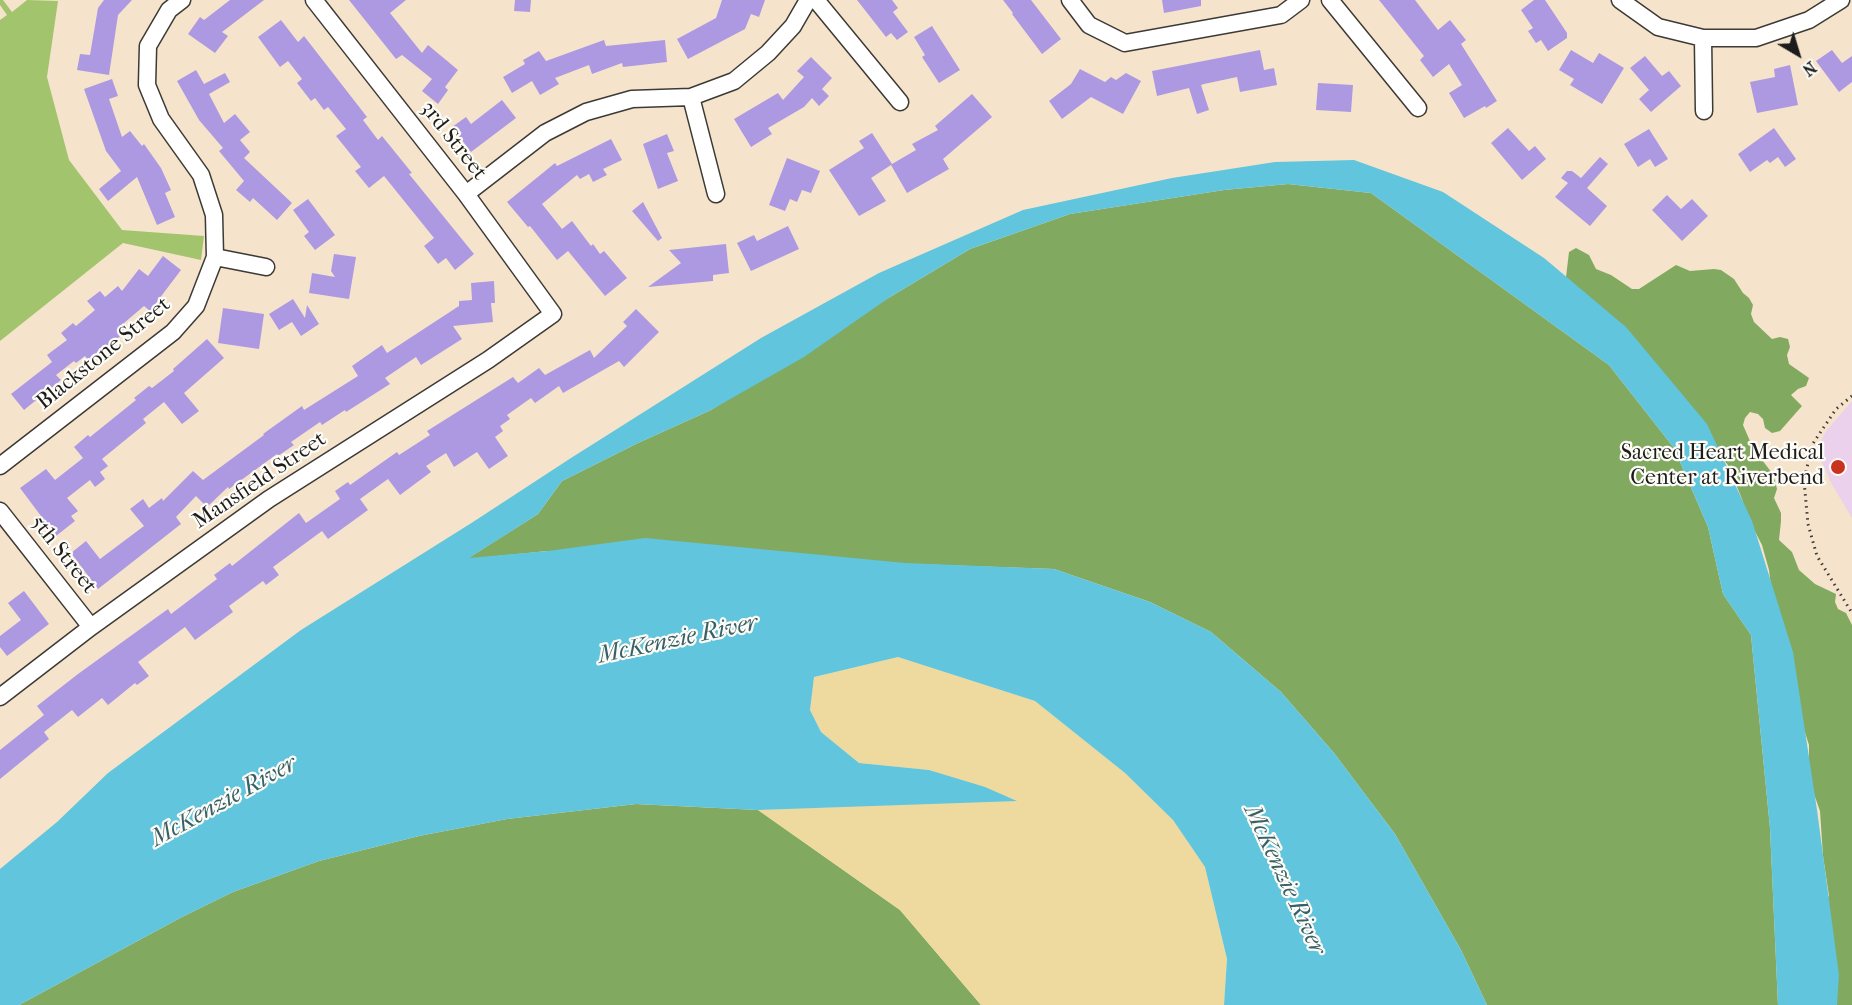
<!DOCTYPE html>
<html>
<head>
<meta charset="utf-8">
<style>
  body { margin:0 }
  #map { position:relative; width:1852px; height:1005px; overflow:hidden; background:#f5e4cb; font-family:"IM FELL French Canon",serif }
  canvas { display:block }
  .north { position:absolute; left:1768px; top:24px; width:60px; height:60px; -webkit-text-stroke:4px #fdfcf7; paint-order:stroke; rotate:142deg; font-size:16px; font-weight:700; line-height:24px; text-align:center; color:#1c1c1c }
  .north::after { content:''; display:block; margin:auto; width:21px; height:27px; background:#1c1c1c; clip-path:polygon(50% 0,100% 100%,50% 72%,0 100%) }
</style>
</head>
<body>
<div id="map">
<canvas width="1852" height="1005"></canvas>
<div class="north">N</div>
</div>
<script>
const ctx = document.querySelector('canvas').getContext('2d');
ctx.lineJoin = 'round';
function paint(path, color) { ctx.fillStyle = color; ctx.fill(path, 'evenodd'); }
const toPath = rows => new Path2D(rows.map(r => 'M' + r).join(''));
function strokePath(path, color, width, dash) { ctx.strokeStyle = color; ctx.lineWidth = width; ctx.lineCap = dash ? 'butt' : 'round'; ctx.setLineDash(dash || []); ctx.stroke(path); }
function drawText(font, color, halo, rows, align = 'center') {
  ctx.font = font + ' "IM FELL French Canon",serif'; ctx.lineWidth = 4.5; ctx.setLineDash([]); ctx.textBaseline = 'middle'; ctx.strokeStyle = halo; ctx.fillStyle = color; for (const [text, x, y, turn = 0] of rows) {
    ctx.save(); ctx.translate(x, y); ctx.rotate((+turn || 0) * Math.PI / 180); ctx.textAlign = isNaN(turn) ? turn : align; if (halo) ctx.strokeText(text, 0, 0); ctx.fillText(text, 0, 0); ctx.restore();
  }
}
paint(toPath([
  [1852,401,1852,518,1831,483,1816,450,1826,431]
]), '#ebd1eb');
paint(toPath([
  [0,0,3,0,12,12,27,0,58,1,47,77,69,160,122,230,204,236,201,260,123,243,0,341,0,20,7,15,0,5]
]), '#a2c46d');
paint(toPath([
  [1288,184,1371,193,1609,365,1674,448,1708,527,1723,594,1751,635,1770,828,1778,1005,1487,1005,1461,950,1395,834,1334,753,1281,692,1211,632,1150,602,1054,569,548,551,467,559,538,514,562,481,638,443,711,410,890,297,970,249,1070,214,1224,190],
  [1576,248,1589,255,1596,269,1611,275,1632,289,1639,289,1676,265,1690,271,1714,269,1721,270,1734,279,1743,293,1749,298,1753,305,1751,314,1754,322,1772,339,1780,337,1788,339,1790,347,1787,355,1789,364,1809,378,1806,386,1798,389,1791,395,1802,406,1780,431,1772,433,1765,428,1763,419,1758,414,1750,412,1745,418,1743,425,1753,448,1772,473,1775,481,1777,489,1774,498,1781,513,1781,521,1779,540,1792,552,1799,570,1815,584,1836,594,1835,602,1838,609,1846,613,1852,625,1852,1005,1820,1005,1823,902,1829,896,1823,856,1820,811,1809,780,1809,745,1799,714,1772,595,1769,570,1762,545,1746,514,1742,499,1728,465,1566,277,1569,252],
  [636,804,758,810,900,910,981,1005,19,1005,182,917,233,892,319,861,419,836,507,819]
]), '#81aa60');
paint(toPath([
  [898,657,1035,701,1125,773,1173,820,1205,867,1227,960,1224,1005,981,1005,900,910,758,810,1016,800,929,770,859,763,821,732,810,710,814,677]
]), '#eeda9e');
paint(toPath([
  [1354,160,1443,192,1544,258,1626,327,1707,424,1752,521,1793,652,1817,810,1839,975,1837,1005,1778,1005,1770,828,1751,635,1723,594,1708,527,1674,448,1609,365,1371,193,1288,184,1224,190,1070,214,970,249,890,297,804,357,711,410,638,443,562,481,538,514,469,558,548,551,645,538,905,563,1054,569,1150,602,1211,632,1281,692,1334,753,1395,834,1461,950,1487,1005,1224,1005,1227,959,1205,867,1173,820,1125,773,1035,701,898,657,814,677,810,710,821,732,859,763,929,770,985,787,1017,801,758,810,636,804,507,819,419,836,319,861,233,892,182,917,19,1005,0,1005,0,869,57,822,108,773,301,630,473,522,571,458,761,338,879,273,1023,210,1172,178,1275,162]
]), '#60c5dd');
paint(toPath([
  [104,0,132,0,118,15,109,75,77,70,80,54,90,55,98,8],
  [230,0,264,0,222,32,228,36,215,53,188,34,200,17,204,20],
  [349,0,406,0,390,13,422,53,428,45,458,70,445,87,448,90,438,104,422,91,432,79,402,55,396,59],
  [515,0,531,0,530,12,514,11],
  [722,0,765,0,759,17,751,14,745,29,688,59,677,39,716,18],
  [857,0,892,0,898,8,893,12,908,32,897,40,891,33,886,37],
  [1003,0,1031,0,1061,39,1042,54,1012,14,1013,13],
  [1162,0,1201,0,1201,6,1164,13],
  [1379,0,1415,0,1438,30,1450,20,1466,40,1461,44,1497,101,1486,108,1485,106,1464,118,1449,93,1462,85,1449,64,1433,77,1420,60,1424,56],
  [1534,0,1545,0,1567,33,1567,38,1548,51,1541,40,1536,43,1528,31,1533,28,1521,10],
  [281,20,298,42,304,36,367,117,363,120,378,140,382,136,412,173,409,174,474,254,455,270,446,258,438,264,424,246,434,238,384,176,369,188,355,171,361,167,336,136,346,129,328,107,324,110,315,98,311,101,297,83,302,79,288,61,280,67,258,37],
  [932,26,960,70,939,83,922,57,925,55,914,37],
  [604,40,606,46,665,40,667,62,623,67,622,63,592,74,589,65,555,78,559,84,540,95,532,81,512,93,503,77,525,64,523,60,539,51,546,61],
  [1260,50,1264,70,1274,68,1277,85,1240,92,1237,77,1204,84,1201,85,1209,110,1197,114,1189,88,1157,96,1152,71],
  [1571,50,1593,63,1599,53,1624,68,1602,104,1570,85,1574,79,1559,70],
  [1832,50,1842,63,1852,56,1852,82,1839,92,1816,61],
  [1645,56,1662,76,1669,71,1681,86,1651,112,1639,99,1649,90,1630,68],
  [811,57,832,78,822,89,829,96,819,106,812,98,804,107,768,128,772,134,751,147,734,119,778,93,783,100,804,77,797,71],
  [1790,65,1798,105,1757,113,1750,82,1775,77,1774,69],
  [1080,69,1105,82,1111,77,1116,80,1126,73,1141,81,1123,114,1091,97,1062,119,1049,101,1071,84],
  [196,70,204,84,225,73,230,82,209,94,224,123,235,114,250,132,240,140,250,152,244,158,292,203,277,220,253,198,250,202,236,190,244,181,219,151,223,148,199,120,177,81],
  [112,79,118,96,109,99,122,137,130,131,142,146,144,144,161,168,171,190,165,193,175,217,157,225,137,177,108,201,99,189,121,171,106,151,84,89],
  [1318,83,1353,85,1351,112,1316,110],
  [972,94,992,117,943,159,949,169,907,193,891,165,871,178,886,201,859,216,829,170,864,148,859,141,872,133,892,164,916,150,912,144,938,130,935,126],
  [502,100,516,118,471,152,452,127,466,117,471,124],
  [1508,128,1529,151,1535,146,1546,159,1522,180,1491,143],
  [1774,128,1796,159,1785,167,1778,157,1770,163,1767,160,1750,172,1738,154],
  [1649,129,1668,159,1655,167,1650,159,1638,167,1624,144],
  [667,134,674,151,667,153,678,181,658,189,643,144],
  [611,139,622,160,603,169,607,175,593,182,589,174,580,179,577,175,542,204,562,229,572,221,591,246,593,244,600,254,604,251,627,278,605,296,568,251,557,260,530,226,528,227,507,202,555,163,557,166],
  [1600,157,1608,164,1587,188,1607,206,1590,226,1555,197,1568,183,1561,178,1567,171,1572,171,1581,178],
  [787,158,820,171,811,193,802,190,797,202,790,199,785,211,769,205],
  [1667,195,1681,209,1692,199,1708,216,1682,241,1652,210],
  [308,199,335,235,315,250,304,236,309,232,293,210],
  [643,202,662,238,658,241,632,211],
  [788,226,799,249,751,271,737,243,754,235,757,241],
  [726,244,729,273,713,275,713,281,648,287,681,263,669,250],
  [334,254,356,257,349,299,309,293,312,273,335,277,331,271],
  [163,256,181,270,150,311,144,306,124,323,129,329,108,346,88,360,85,356,76,363,74,361,56,375,61,380,24,410,11,394,52,362,47,355,67,340,61,333,73,323,76,326,95,310,87,301,100,291,105,297,118,286,122,291,139,269,148,276],
  [494,281,495,303,491,303,493,322,453,326,462,339,421,365,416,357,385,378,390,384,346,412,345,410,322,425,320,422,291,442,294,445,278,456,277,454,229,489,228,487,207,507,196,496,176,517,181,524,98,589,71,553,86,541,100,559,144,526,130,509,143,499,149,508,162,498,163,501,193,471,203,480,264,435,263,434,302,406,304,410,358,376,352,366,382,345,387,353,459,306,459,301,472,300,471,283],
  [293,299,305,318,307,305,319,324,301,336,292,322,279,330,269,314],
  [223,308,264,314,259,349,218,343],
  [636,309,659,332,624,367,619,361,563,393,559,386,535,403,531,398,507,415,510,419,500,426,503,431,495,437,508,456,489,469,477,452,454,467,446,453,426,466,431,472,400,495,388,479,360,499,368,510,328,539,322,531,273,567,279,575,266,585,263,581,229,606,233,612,195,640,185,627,138,662,149,676,137,685,135,683,108,705,102,698,78,717,72,710,44,732,49,739,0,779,0,750,44,715,37,706,78,674,168,609,171,614,217,579,214,575,230,563,232,566,299,513,306,523,340,499,335,491,348,482,350,485,397,452,399,455,430,435,427,431,513,377,518,383,539,368,545,375,590,350,594,358,627,326,623,322],
  [207,339,224,358,184,393,199,411,182,424,164,402,143,419,146,423,102,459,108,466,100,472,105,479,95,487,90,480,67,498,78,511,71,516,75,521,56,536,20,488,46,469,55,480,83,458,74,447,88,435,90,437,136,400,134,398,149,386,152,388,174,371,173,369],
  [24,591,49,624,7,656,0,647,0,636,21,620,8,603]
]), '#ac99e2');
const minor = toPath([
  [816,0,900,102],
  [1070,0,1089,25,1125,43,1281,15,1301,0],
  [1330,0,1418,108],
  [1620,0,1658,27,1703,38,1756,38,1809,20,1841,0],
  [1703,38,1704,111],
  [691,97,716,194],
  [466,194,545,133,586,112,632,99,691,97,734,81,768,53,793,26,808,0],
  [215,257,266,267],
  [0,466,173,332,196,306,215,257,214,215,201,175,161,119,147,85,148,46,169,10,182,0],
  [0,511,91,627],
  [0,697,91,627,269,499,488,360,553,314,466,194,314,0]
]);
strokePath(minor, '#3d3a36', 19);
strokePath(toPath([
  [1852,396,1836,409,1812,445,1804,481,1808,524,1817,556,1852,613]
]), '#3d3a36', 3, [1.5, 4.5]);
strokePath(minor, '#fff', 16);
for (const [x, y, r, color] of [
  [1838,467,8,"#c8321e"]
]) { const dot = new Path2D(); dot.arc(x, y, r, 0, 2 * Math.PI); ctx.fillStyle = color; ctx.fill(dot); strokePath(dot, '#fdfcf7', 2); }
drawText('22px', '#1c1c1c', '#fdfcf7', [
  ["3rd Street",453,141,52],
  ["Blackstone Street",104,354,-39],
  ["Mansfield Street",260,481,-34],
  ["5th Street",63,555,52]
]);
drawText('22px', '#1c1c1c', '#fdfcf7', [
  ["Sacred Heart Medical",1824,454],
  ["Center at Riverbend",1824,479]
], 'right');
drawText('italic 24px', '#376069', '#fdfcf7', [
  ["McKenzie River",678,640,-12],
  ["McKenzie River",224,802,-29],
  ["McKenzie River",1284,880,65]
]);
</script>
</body>
</html>
